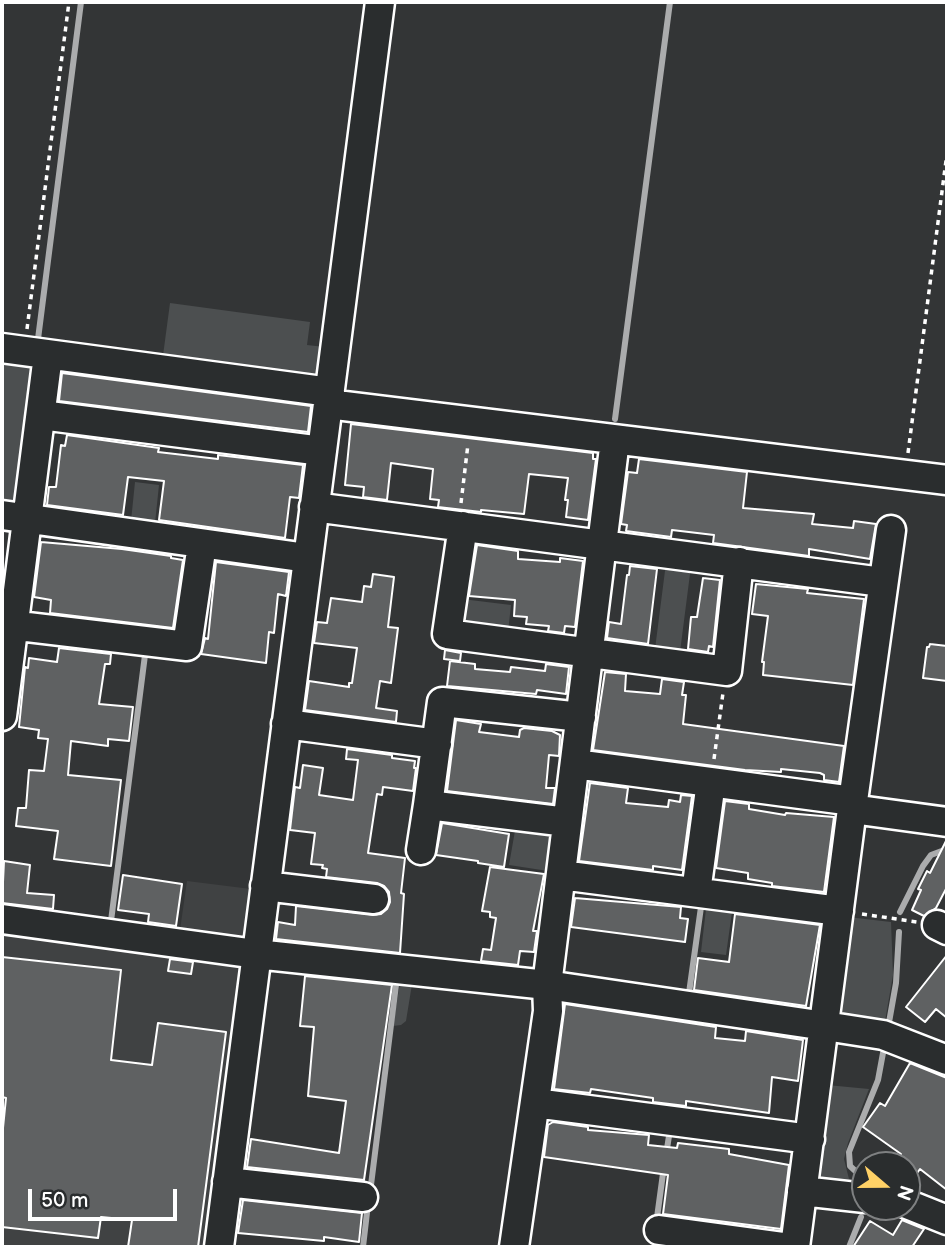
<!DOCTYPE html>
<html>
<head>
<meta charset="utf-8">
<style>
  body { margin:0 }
  #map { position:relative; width:949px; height:1249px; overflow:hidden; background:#333536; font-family:"Balsamiq Sans",sans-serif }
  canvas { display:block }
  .frame { position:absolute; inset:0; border:4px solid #fff; pointer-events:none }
  .north { position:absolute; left:851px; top:1151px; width:70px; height:70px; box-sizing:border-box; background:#2a2d2e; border:2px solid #7f8182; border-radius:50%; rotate:110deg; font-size:19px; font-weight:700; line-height:28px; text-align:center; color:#fff }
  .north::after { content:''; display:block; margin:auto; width:24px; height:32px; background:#ffd166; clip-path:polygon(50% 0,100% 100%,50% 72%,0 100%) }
  .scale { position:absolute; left:28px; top:1189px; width:149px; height:32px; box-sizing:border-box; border:4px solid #fff; border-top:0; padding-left:9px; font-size:21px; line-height:24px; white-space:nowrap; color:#fff; -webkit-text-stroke:5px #2a2d2e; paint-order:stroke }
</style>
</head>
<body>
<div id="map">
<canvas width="949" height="1249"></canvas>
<div class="frame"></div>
<div class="north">N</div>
<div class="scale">50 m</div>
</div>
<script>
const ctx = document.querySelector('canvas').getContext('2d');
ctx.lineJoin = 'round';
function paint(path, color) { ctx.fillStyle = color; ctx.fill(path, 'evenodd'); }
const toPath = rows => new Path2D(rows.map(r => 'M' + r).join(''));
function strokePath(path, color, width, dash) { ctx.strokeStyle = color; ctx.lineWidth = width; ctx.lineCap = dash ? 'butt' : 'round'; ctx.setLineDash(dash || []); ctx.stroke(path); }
paint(toPath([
  [187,881,251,889,244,940,180,930],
  [2,928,242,960,207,1247,2,1247]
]), '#404243');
paint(toPath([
  [170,303,310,322,307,345,325,347,320,380,162,363],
  [2,356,34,361,15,507,2,505],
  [135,482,159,485,155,523,131,521],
  [666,563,691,566,680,652,655,649],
  [462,599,511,605,508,632,466,626,460,617],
  [516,825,549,830,554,839,548,871,509,865],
  [706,909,732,912,726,955,701,952],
  [848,917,891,922,893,975,884,1027,836,1020],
  [401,977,413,978,406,1021,401,1025,393,1026],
  [827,1085,869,1089,848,1143,844,1159,849,1179,864,1185,815,1188]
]), '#4c4f50');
strokePath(toPath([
  [38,339,81,2],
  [615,419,670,2],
  [900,912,923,866,931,855,947,849],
  [111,921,145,655],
  [689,993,701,907],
  [888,1028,896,983,899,932],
  [666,1155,669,1136],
  [865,1180,850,1166,849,1152,878,1080,883,1053],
  [370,1193,396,985],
  [656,1225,664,1166],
  [363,1247,368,1204],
  [849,1247,861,1217]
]), '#abacad', 6);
const building = toPath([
  [62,373,311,406,308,432,59,401,62,373],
  [351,424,593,453,593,459,596,459,588,520,566,517,568,500,565,500,568,478,529,474,524,514,481,510,481,512,438,507,439,500,430,499,433,469,391,463,387,500,363,497,364,487,345,485,351,424],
  [67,435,159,448,158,452,218,459,218,455,303,465,299,498,290,497,285,538,159,520,164,481,128,477,123,515,47,505,49,487,56,487,61,445,65,446,67,435],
  [639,459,747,472,743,508,814,514,812,524,853,528,854,521,876,524,870,559,809,549,809,556,713,543,714,535,672,530,671,537,626,531,627,525,621,524,628,472,637,473,639,459],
  [41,542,122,549,171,556,171,558,183,560,173,628,50,613,51,600,34,597,41,542],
  [477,545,518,551,518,559,560,562,560,558,583,561,575,627,565,626,564,633,548,631,549,626,526,624,527,617,514,616,515,600,469,596,477,545],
  [216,562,289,572,286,596,278,594,274,633,269,632,266,663,201,654,205,638,208,639,216,562],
  [630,566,657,569,648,644,607,638,609,622,621,624,627,575,629,575,630,566],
  [373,574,394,577,388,627,398,628,391,683,380,681,376,708,397,711,396,722,305,710,309,681,349,687,349,683,352,683,357,648,314,643,317,622,327,623,331,598,362,602,364,586,371,587,373,574],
  [703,578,720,580,713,647,709,646,708,652,688,649,691,617,697,617,703,578],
  [756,584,808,589,807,593,864,599,853,685,763,675,764,662,762,662,768,616,752,614,756,584],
  [930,644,947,646,947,681,923,678,927,647,929,647,930,644],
  [59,648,111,654,110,664,105,664,99,704,133,707,129,741,108,739,108,746,71,741,68,775,121,780,111,866,54,859,58,831,16,826,18,808,26,808,29,770,44,771,48,739,38,738,39,730,19,727,25,667,28,668,29,658,57,662,59,648],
  [445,650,461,653,460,661,444,659,445,650],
  [450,661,475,664,475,669,510,672,511,667,545,671,546,664,569,667,566,694,537,690,536,694,447,686,450,661],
  [605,672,626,674,625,691,660,694,662,679,684,682,682,695,686,695,683,724,844,746,839,782,824,780,824,775,820,773,781,769,781,772,745,770,593,750,605,672],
  [456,720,481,724,479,732,519,737,520,730,524,728,552,731,560,735,559,756,549,755,546,788,555,788,553,804,447,791,456,720],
  [347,749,392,755,392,758,415,761,414,768,416,768,413,791,383,787,382,795,377,794,368,853,405,858,401,893,404,894,400,953,276,939,278,922,295,925,296,906,373,915,381,914,387,909,390,902,389,892,384,886,377,883,326,877,327,869,322,868,323,865,311,864,315,833,290,830,295,787,300,788,303,765,323,768,319,795,353,800,358,760,346,759,347,749],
  [590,783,628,788,626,803,668,807,669,800,680,802,681,795,692,796,682,870,653,866,653,870,579,861,590,783],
  [725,801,749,804,749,809,785,815,786,813,834,817,824,892,772,886,772,883,748,879,748,873,716,868,725,801],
  [442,823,509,834,504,867,478,863,478,861,436,855,442,823],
  [947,839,947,887,936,908,924,916,912,910,921,890,918,889,927,871,930,873,947,839],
  [4,861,30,865,27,893,54,895,53,909,2,903,4,861],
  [490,867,544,874,533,931,537,931,534,952,520,951,518,965,481,961,483,949,491,950,496,918,490,917,490,912,482,911,490,867],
  [123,875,182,884,176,926,148,922,149,914,118,910,123,875],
  [575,898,681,907,680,918,688,919,685,942,571,927,575,898],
  [735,914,820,925,806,1006,694,990,698,958,729,962,735,914],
  [947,955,947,1018,936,1009,925,1022,906,1007,947,955],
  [2,957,121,970,111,1060,152,1065,158,1023,226,1032,198,1247,128,1247,132,1220,101,1217,98,1238,2,1227,2,1138,6,1098,2,1097,2,957],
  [170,959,193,962,191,974,168,971,170,959],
  [305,976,392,985,364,1180,247,1167,251,1139,339,1153,346,1101,308,1096,314,1027,300,1026,305,976],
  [565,1004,716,1027,715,1038,745,1041,746,1031,803,1040,798,1081,772,1077,769,1113,686,1101,686,1106,653,1102,653,1098,591,1089,590,1093,554,1089,565,1004],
  [910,1063,947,1078,947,1190,920,1169,907,1187,907,1165,893,1165,901,1154,863,1127,880,1103,885,1106,910,1063],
  [553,1122,588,1127,588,1130,649,1135,648,1145,677,1148,678,1143,729,1149,729,1154,789,1165,781,1229,663,1214,668,1175,544,1157,548,1125,553,1122],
  [243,1200,362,1213,359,1242,324,1237,324,1241,238,1233,243,1200],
  [902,1220,924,1229,912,1247,853,1247,870,1221,893,1235,902,1220]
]);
paint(building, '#5f6162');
strokePath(building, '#fff', 2);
const minor = toPath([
  [2,348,330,392],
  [328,404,947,480],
  [41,415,322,451],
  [314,507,882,582],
  [2,515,307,558],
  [463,526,447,634,727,671,739,562],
  [2,624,187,646,202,544],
  [2,716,48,355],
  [286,724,437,744],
  [575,764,853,801],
  [852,809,947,822],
  [567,822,428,805,442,702,581,717],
  [421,850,428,805],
  [561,875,839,911],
  [265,886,374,899],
  [696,892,711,782],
  [2,919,256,954,547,985,825,1026,883,1035,947,1060],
  [937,925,947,930],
  [535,1103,810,1139],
  [227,1182,363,1197],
  [802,1191,865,1198],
  [907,1204,947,1220],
  [659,1230,784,1247],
  [219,1247,380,2],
  [514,1247,548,1011,547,985,615,440],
  [795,1247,853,801,891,530]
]);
strokePath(minor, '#fff', 33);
strokePath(toPath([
  [27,329,69,2],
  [908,453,947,153],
  [461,503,468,444],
  [714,759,723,693],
  [862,914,917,922]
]), '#fff', 3.5, [5, 5]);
strokePath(minor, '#2a2d2e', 28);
</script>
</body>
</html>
